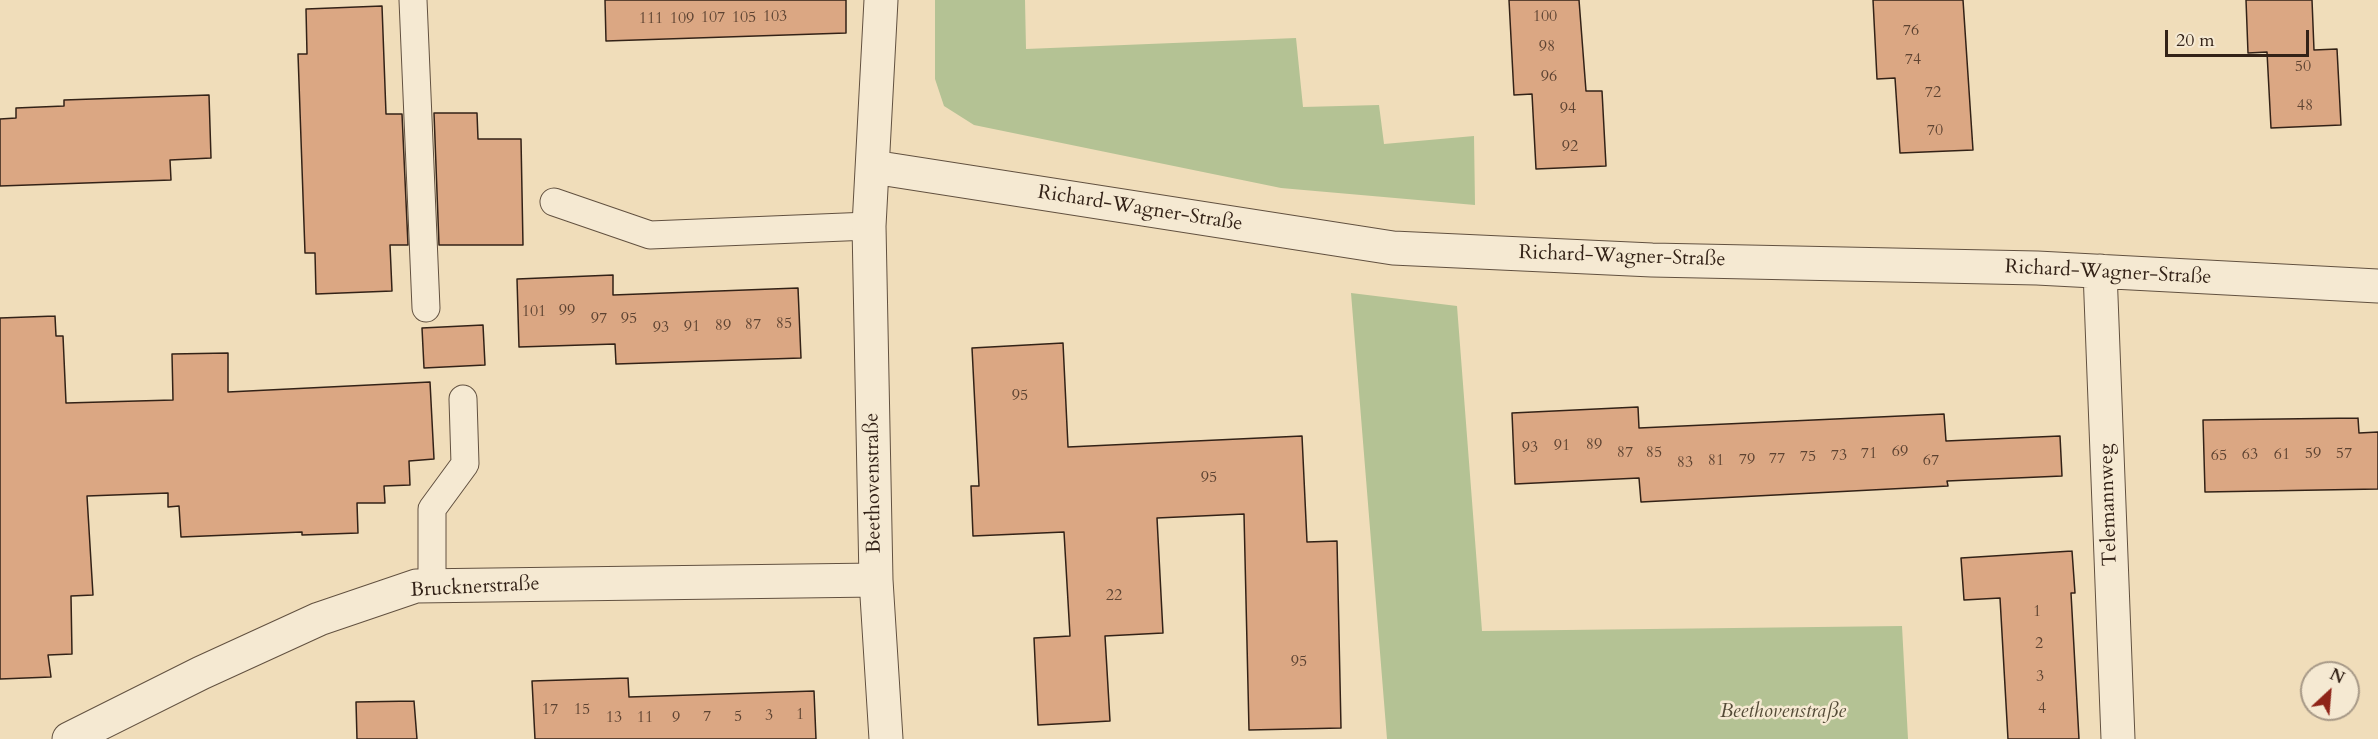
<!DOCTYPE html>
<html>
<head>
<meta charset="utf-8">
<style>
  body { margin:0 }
  #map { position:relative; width:2378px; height:739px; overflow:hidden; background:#f0ddba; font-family:Cardo,serif }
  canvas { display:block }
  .north { position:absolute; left:2300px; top:661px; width:60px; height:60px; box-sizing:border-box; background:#f5e9d2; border:2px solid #a79987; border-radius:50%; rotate:26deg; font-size:16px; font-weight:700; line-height:24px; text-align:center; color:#332217 }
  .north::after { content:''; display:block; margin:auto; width:21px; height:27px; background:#8f2418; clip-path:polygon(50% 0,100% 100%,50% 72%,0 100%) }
  .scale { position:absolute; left:2165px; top:30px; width:144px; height:27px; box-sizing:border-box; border:3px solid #332217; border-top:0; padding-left:8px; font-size:18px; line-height:21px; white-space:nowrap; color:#332217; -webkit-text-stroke:4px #f5e9d2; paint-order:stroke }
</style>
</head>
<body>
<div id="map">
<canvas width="2378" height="739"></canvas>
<div class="north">N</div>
<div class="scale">20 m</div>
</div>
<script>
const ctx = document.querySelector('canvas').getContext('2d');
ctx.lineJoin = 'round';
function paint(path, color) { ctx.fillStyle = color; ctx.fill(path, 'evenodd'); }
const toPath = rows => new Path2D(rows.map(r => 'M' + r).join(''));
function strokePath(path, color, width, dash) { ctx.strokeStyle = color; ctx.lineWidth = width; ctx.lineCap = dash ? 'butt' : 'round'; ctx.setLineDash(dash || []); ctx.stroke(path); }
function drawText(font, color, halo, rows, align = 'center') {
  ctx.font = font + ' Cardo,serif'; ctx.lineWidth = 5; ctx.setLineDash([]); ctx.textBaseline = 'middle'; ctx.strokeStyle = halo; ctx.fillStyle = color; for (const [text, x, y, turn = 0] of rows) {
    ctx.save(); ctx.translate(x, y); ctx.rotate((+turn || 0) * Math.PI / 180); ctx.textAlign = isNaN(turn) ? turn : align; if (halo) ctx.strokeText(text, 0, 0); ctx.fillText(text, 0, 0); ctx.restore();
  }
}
paint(toPath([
  [935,0,1025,0,1026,49,1296,38,1303,107,1379,105,1384,144,1474,136,1475,205,1281,188,974,125,944,106,935,79],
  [1351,293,1457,306,1482,631,1902,626,1908,739,1387,739]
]), '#b4c294');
const building = toPath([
  [605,0,846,0,846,33,606,41,605,0],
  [1509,0,1579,0,1586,91,1602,91,1606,166,1536,169,1532,94,1514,95,1509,0],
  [1873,0,1963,0,1973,150,1900,153,1895,78,1877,79,1873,0],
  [2246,0,2312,0,2314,50,2337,49,2341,125,2271,128,2267,52,2248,53,2246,0],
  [382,6,386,114,402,114,408,245,390,245,392,291,316,294,315,253,305,253,298,54,307,54,306,9,382,6],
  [209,95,211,158,170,160,171,180,0,186,0,119,16,118,16,108,64,106,64,100,209,95],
  [434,113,477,113,478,139,521,139,523,245,439,245,434,113],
  [613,275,613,295,798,288,801,358,616,364,615,344,519,347,517,279,613,275],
  [55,316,56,336,63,336,66,403,173,400,172,354,228,353,228,392,430,382,434,459,409,461,410,485,384,486,385,503,357,503,358,533,302,535,302,532,181,537,179,506,168,507,168,493,87,496,93,595,71,596,72,654,48,655,51,677,0,679,0,318,55,316],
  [483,325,485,365,424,368,422,328,483,325],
  [1063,343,1068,447,1302,436,1307,542,1337,541,1341,728,1249,730,1244,514,1157,518,1163,633,1105,636,1110,721,1038,725,1034,638,1070,636,1064,532,973,536,971,486,979,486,972,348,1063,343],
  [1638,407,1639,428,1944,414,1946,441,2060,436,2062,476,1947,481,1948,486,1641,502,1639,478,1515,484,1512,413,1638,407],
  [2358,418,2359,433,2378,432,2378,489,2205,492,2203,420,2358,418],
  [2072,551,2075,593,2071,593,2079,739,2008,739,2000,598,1964,600,1961,558,2072,551],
  [628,678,629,697,814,691,816,739,535,739,532,681,628,678],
  [414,701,417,739,357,739,356,702,414,701]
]);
paint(building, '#dba783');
strokePath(building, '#332217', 1.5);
const lane = toPath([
  [413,0,426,308],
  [554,202,650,235,869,226],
  [432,586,432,509,465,464,463,399]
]);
const street = toPath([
  [881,0,869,226,876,580,886,739],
  [873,167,1393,248,1652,260,2037,268,2378,286],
  [2100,271,2118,739],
  [69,739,201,673,319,619,416,586,876,580]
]);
strokePath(lane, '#625140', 29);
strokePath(street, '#625140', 35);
strokePath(lane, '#f5e9d2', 27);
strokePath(street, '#f5e9d2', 33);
drawText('16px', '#5d4332', null, [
  ["103",775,17],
  ["100",1545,17],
  ["107",713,18],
  ["105",744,18],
  ["111",651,19],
  ["109",682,19],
  ["76",1911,31],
  ["98",1547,47],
  ["74",1913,60],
  ["50",2303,67],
  ["96",1549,77],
  ["72",1933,93],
  ["48",2305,106],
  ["94",1568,109],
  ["70",1935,131],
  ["92",1570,147],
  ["99",567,311],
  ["101",534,312],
  ["97",599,319],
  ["95",629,319],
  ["85",784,324],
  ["87",753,325],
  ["89",723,326],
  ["91",692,327],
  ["93",661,328],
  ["95",1020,396],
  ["89",1594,445],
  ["91",1562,446],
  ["93",1530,448],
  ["69",1900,452],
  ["87",1625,453],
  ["85",1654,453],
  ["71",1869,454],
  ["59",2313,454],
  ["57",2344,454],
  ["63",2250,455],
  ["61",2282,455],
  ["73",1839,456],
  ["65",2219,456],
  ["75",1808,457],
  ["77",1777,459],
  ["79",1747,460],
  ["81",1716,461],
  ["67",1931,461],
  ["83",1685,463],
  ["95",1209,478],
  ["22",1114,596],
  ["1",2037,612],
  ["2",2039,644],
  ["95",1299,662],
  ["3",2040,677],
  ["4",2042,709],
  ["17",550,710],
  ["15",582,710],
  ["1",800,715],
  ["3",769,716],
  ["7",707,717],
  ["5",738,717],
  ["13",614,718],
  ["11",645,718],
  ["9",676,718]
]);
drawText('20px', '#332217', '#f5e9d2', [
  ["Richard-Wagner-Straße",1140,209,9],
  ["Richard-Wagner-Straße",1622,257,2],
  ["Richard-Wagner-Straße",2108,273,3],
  ["Beethovenstraße",874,483,-91],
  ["Telemannweg",2109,505,-92],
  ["Brucknerstraße",475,588,-3]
]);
drawText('italic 20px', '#534a36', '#f5e9d2', [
  ["Beethovenstraße",1783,712]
]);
</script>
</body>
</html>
